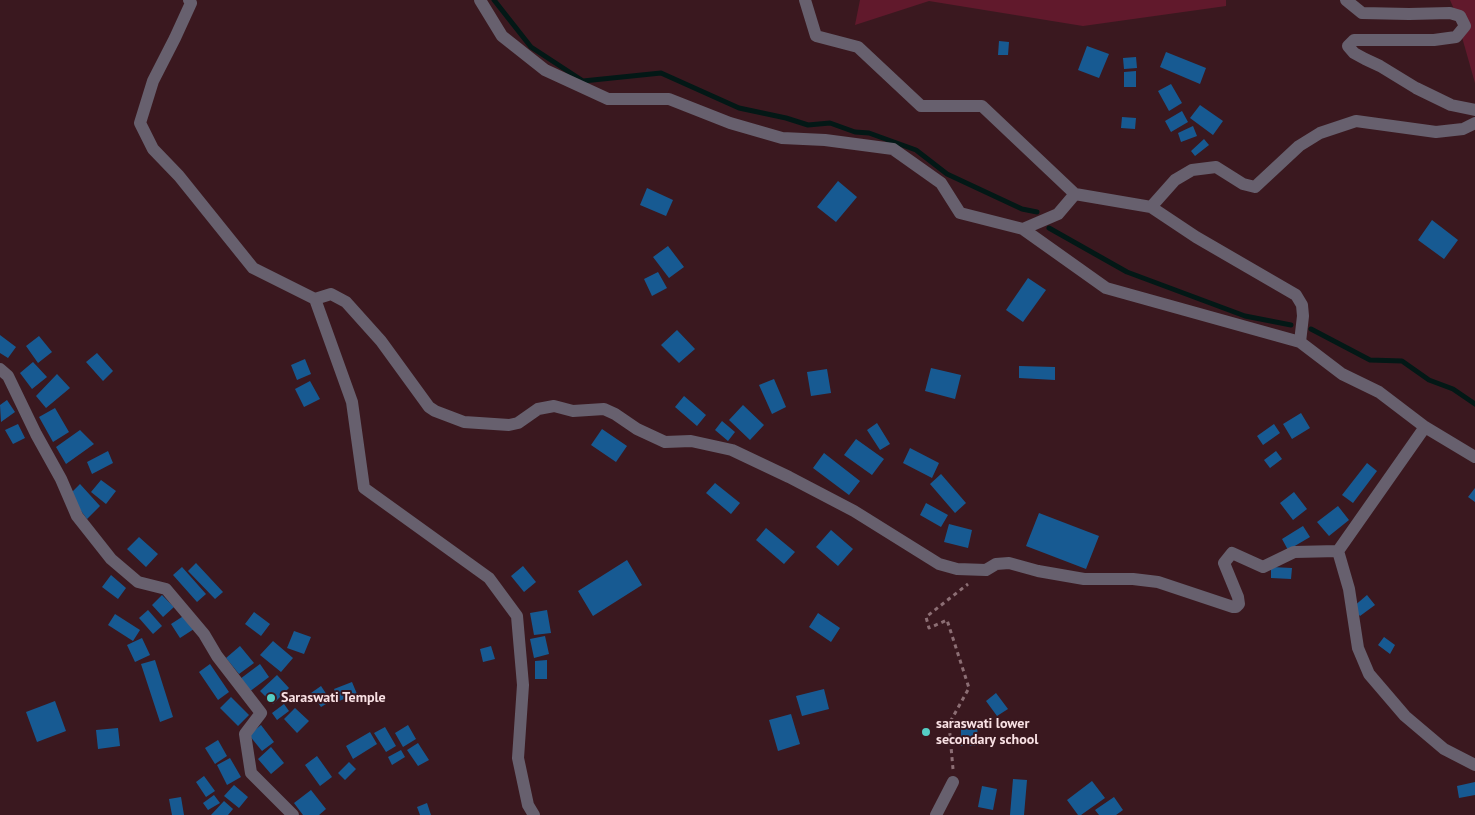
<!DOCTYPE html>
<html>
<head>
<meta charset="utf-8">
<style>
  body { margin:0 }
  canvas { display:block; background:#3a181f }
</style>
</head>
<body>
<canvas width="1475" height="815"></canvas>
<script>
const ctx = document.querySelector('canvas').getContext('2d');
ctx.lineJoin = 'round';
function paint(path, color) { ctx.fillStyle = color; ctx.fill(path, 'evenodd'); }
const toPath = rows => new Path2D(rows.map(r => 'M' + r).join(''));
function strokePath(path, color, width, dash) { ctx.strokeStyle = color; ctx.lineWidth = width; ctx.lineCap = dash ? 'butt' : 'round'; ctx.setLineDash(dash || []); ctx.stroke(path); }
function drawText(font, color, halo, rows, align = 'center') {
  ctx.font = font + ' "PT Sans",sans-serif'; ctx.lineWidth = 4; ctx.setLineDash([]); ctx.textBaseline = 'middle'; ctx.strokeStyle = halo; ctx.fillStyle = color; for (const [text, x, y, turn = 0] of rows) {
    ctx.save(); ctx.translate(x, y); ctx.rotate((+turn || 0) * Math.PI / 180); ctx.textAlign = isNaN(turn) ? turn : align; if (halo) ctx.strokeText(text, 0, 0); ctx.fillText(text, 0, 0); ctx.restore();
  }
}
paint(toPath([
  [860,0,1226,0,1226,6,1083,26,929,1,855,25],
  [1450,0,1475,0,1475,83,1454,9]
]), '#61192c');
strokePath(toPath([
  [494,0,531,47,583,81,661,73,739,108,786,118,808,125,830,123,855,132,869,133,916,150,947,174,1022,209,1037,212],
  [1049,228,1127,272,1245,316,1291,325],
  [1311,329,1370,360,1402,361,1429,380,1453,389,1475,404]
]), '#031816', 5);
paint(toPath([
  [999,41,1009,42,1008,55,998,55],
  [1087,46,1109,54,1099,78,1078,70],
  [1166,52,1206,68,1200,84,1160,67],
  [1136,57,1137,68,1124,69,1123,58],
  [1136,71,1136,87,1124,87,1124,72],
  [1171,84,1182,103,1169,111,1158,91],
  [1200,105,1223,121,1213,135,1190,118],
  [1182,111,1188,122,1171,132,1165,121],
  [1122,117,1136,118,1135,129,1121,128],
  [1193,126,1197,136,1181,142,1178,133],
  [1204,139,1209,145,1195,156,1191,151],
  [838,181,857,197,836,222,817,207],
  [647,188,673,200,666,216,640,205],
  [1432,220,1458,240,1444,259,1418,240],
  [668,246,684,267,669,278,653,257],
  [658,272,667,288,652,296,644,279],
  [1028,278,1046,290,1023,322,1006,310],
  [677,330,695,349,679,363,661,345],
  [0,335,16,347,8,358,0,353],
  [39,336,52,352,38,363,26,346],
  [97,353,113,371,103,381,86,362],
  [305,359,311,374,297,380,291,365],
  [33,362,47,377,32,389,20,373],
  [1019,366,1055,367,1055,380,1019,378],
  [931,368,961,375,955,399,925,391],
  [827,369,831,393,811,396,807,372],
  [57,374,70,388,46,408,36,396],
  [774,379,786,407,772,414,759,385],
  [310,381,320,399,304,407,295,389],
  [684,396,706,415,697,426,675,407],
  [7,400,15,412,1,422,0,405],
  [743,405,764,425,750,440,729,420],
  [55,408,69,432,53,442,39,417],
  [1301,413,1310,428,1292,439,1283,424],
  [722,421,735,432,728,441,715,430],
  [877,423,890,444,880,450,867,430],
  [18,424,25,438,13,444,5,430],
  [1274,424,1280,433,1263,445,1257,436],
  [602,429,627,446,616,462,591,445],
  [80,430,94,444,66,464,56,447],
  [856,439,884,459,872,475,844,455],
  [910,448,939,463,932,478,903,463],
  [108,451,113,463,92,474,87,462],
  [1276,451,1282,459,1270,468,1264,460],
  [824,453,860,481,849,495,813,468],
  [1367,463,1377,471,1353,503,1342,495],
  [941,474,966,503,955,513,930,484],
  [101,480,116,491,106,504,91,492],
  [715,483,740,503,731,514,706,493],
  [80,484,100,506,87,519,69,495],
  [1475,488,1475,502,1468,497],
  [1294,492,1307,509,1293,520,1280,503],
  [926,503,948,515,941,527,920,515],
  [1338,506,1349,520,1329,536,1317,522],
  [1039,513,1099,536,1086,569,1026,546],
  [949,524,972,530,968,548,944,542],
  [1303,526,1310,537,1288,550,1282,539],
  [766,528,795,552,784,564,756,540],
  [831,530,853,549,838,566,816,547],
  [139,537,158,554,146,567,127,549],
  [627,560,642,585,593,616,578,591],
  [196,563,223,592,215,599,188,571],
  [523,566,536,582,524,592,511,576],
  [182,567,206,594,197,602,173,575],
  [1271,567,1292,568,1291,579,1271,578],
  [111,575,126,588,118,599,102,587],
  [162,595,174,607,163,617,152,605],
  [1367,595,1375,605,1360,616,1353,607],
  [148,610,162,626,153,634,139,618],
  [547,610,551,633,534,635,530,613],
  [254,612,270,624,261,636,245,624],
  [818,613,840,628,831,642,809,627],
  [115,614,140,630,133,641,108,625],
  [185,615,194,629,180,638,171,624],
  [294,631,311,637,304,654,287,648],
  [545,636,549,654,534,658,530,639],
  [1384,637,1395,645,1390,654,1378,645],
  [142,638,150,655,135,662,127,645],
  [273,641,293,658,281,672,260,655],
  [240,646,254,663,239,674,226,658],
  [491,646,495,659,483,662,480,649],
  [155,660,173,717,160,722,141,664],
  [547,660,547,679,535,679,535,661],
  [210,664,229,692,218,700,199,672],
  [260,664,269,677,249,692,240,679],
  [277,675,289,688,273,704,260,691],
  [352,682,357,694,339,701,334,689],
  [321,686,331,701,321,707,311,693],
  [824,689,829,709,802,716,796,696],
  [996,693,1008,709,997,716,986,701],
  [231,697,249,715,238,726,220,708],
  [55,701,66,731,37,742,26,712],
  [284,704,289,711,277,720,272,713],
  [295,708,309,721,297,733,284,719],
  [791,714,800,744,778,751,769,720],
  [961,720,977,720,978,746,961,746],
  [261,725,274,742,262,751,249,735],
  [408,725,416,739,403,747,395,733],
  [385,727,396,746,386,752,374,733],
  [118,728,120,746,98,749,96,730],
  [370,732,377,744,353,759,346,746],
  [218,740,227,756,215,764,205,748],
  [418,743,429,760,418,766,407,750],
  [271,747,284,763,271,774,258,759],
  [401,750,405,757,392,765,388,757],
  [317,756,332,777,320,786,305,765],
  [230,758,241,777,227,785,217,765],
  [349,762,356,769,345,780,338,773],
  [204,776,215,791,206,797,196,782],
  [1013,779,1027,780,1024,815,1010,815],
  [1092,781,1105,798,1081,815,1078,815,1067,800],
  [1475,782,1475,795,1459,798,1457,786],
  [234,785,248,797,239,808,224,796],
  [982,786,997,789,993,810,978,807],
  [311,790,326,809,319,815,303,815,294,803],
  [214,795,220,803,208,810,203,803],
  [181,797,184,815,172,815,169,799],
  [1114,797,1123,810,1116,815,1099,815,1095,810],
  [224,801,233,809,228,815,211,815],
  [427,803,431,815,420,815,417,807]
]), '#175a92');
strokePath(toPath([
  [953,769,949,724,969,688,947,620,929,628,926,617,968,584]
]), '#8c6e74', 3, [4, 4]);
strokePath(toPath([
  [189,0,191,3,175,38,153,81,140,123,153,149,179,176,253,268,315,299,352,402,364,488,489,578,517,616,523,685,518,758,528,805,534,815],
  [480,0,502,36,545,70,608,99,669,99,730,123,782,138,825,140,893,149,941,183,960,213,1023,229,1106,288,1300,342,1342,374,1379,392,1425,427,1475,457],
  [805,0,816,36,858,47,921,106,982,106,1075,194,1151,207,1196,237,1296,295,1302,305,1303,316,1300,342],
  [1346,0,1362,13,1409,14,1450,13,1460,16,1465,26,1456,37,1434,40,1354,40,1348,46,1354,53,1365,59,1380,66,1416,88,1451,105,1475,110],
  [1151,207,1175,180,1192,170,1216,167,1243,184,1255,187,1299,146,1320,133,1356,121,1436,132,1463,129,1475,123],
  [1023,229,1058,214,1075,194],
  [315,299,331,294,346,302,381,341,429,407,435,411,464,422,509,425,518,423,538,409,554,406,573,411,604,409,615,414,637,429,665,442,691,441,732,450,789,477,854,511,939,564,957,569,986,570,996,564,1009,563,1038,571,1084,579,1133,579,1158,582,1233,607,1236,607,1239,604,1238,597,1224,563,1232,553,1263,567,1294,552,1338,551],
  [0,369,8,376,36,434,61,479,77,516,111,559,138,582,166,589,204,634,217,656,261,713,245,734,251,773,293,815],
  [1338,551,1349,589,1358,648,1369,674,1405,716,1444,749,1475,765],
  [1338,551,1425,427],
  [936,815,953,782]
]), '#67606e', 12);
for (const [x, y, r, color] of [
  [271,698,5,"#55cec5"],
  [926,732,5,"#55cec5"]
]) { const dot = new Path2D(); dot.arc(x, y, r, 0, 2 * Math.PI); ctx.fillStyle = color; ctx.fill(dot); strokePath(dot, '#3a181f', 2); }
drawText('bold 14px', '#f9e1e4', '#3a181f', [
  ["Saraswati Temple",281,698],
  ["saraswati lower",936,724],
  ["secondary school",936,740]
], 'left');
</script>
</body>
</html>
